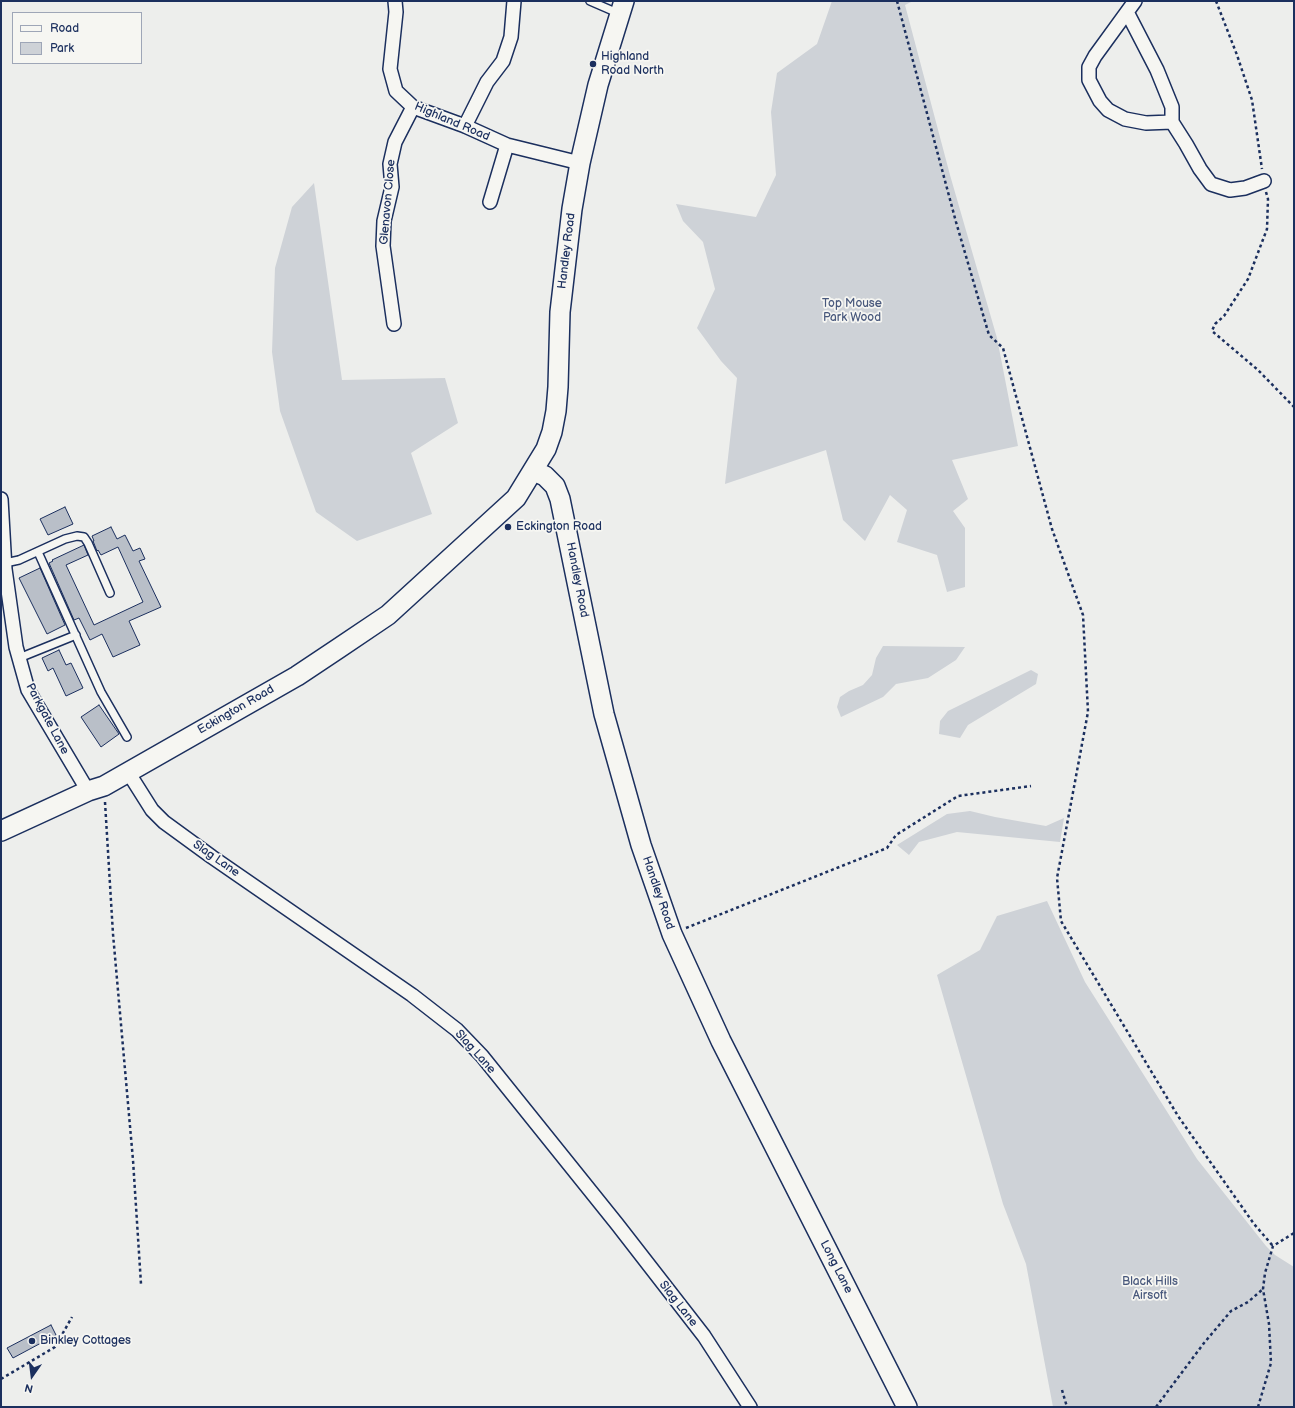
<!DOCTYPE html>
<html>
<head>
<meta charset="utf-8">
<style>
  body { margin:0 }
  #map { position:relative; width:1295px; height:1408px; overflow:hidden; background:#edeeec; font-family:"Balsamiq Sans",sans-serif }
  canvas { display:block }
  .frame { position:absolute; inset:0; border:2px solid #1b2f5e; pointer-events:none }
  .legend { position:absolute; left:12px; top:12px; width:130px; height:52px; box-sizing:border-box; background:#f6f6f2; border:1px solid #9ea6b7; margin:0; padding:5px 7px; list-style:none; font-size:12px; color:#1b2f5e }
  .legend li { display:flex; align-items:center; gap:8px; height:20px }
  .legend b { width:20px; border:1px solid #9ea6b7 }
  .north { position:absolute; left:12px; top:1356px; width:40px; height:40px; -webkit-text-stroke:3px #f6f6f2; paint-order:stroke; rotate:194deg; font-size:11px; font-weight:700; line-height:16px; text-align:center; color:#1b2f5e }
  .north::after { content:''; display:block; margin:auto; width:14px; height:18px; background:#1b2f5e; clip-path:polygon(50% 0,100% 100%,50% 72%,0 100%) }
</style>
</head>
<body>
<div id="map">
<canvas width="1295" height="1408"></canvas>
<div class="frame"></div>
<ul class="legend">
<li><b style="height:5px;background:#f6f6f2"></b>Road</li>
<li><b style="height:11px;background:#ced2d7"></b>Park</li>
</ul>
<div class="north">N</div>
</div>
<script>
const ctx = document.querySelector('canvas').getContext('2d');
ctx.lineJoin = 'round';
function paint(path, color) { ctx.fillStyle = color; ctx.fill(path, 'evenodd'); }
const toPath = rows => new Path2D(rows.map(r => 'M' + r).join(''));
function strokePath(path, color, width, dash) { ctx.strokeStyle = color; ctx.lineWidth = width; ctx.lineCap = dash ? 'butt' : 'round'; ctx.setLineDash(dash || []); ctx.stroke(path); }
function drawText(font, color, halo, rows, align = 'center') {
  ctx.font = font + ' "Balsamiq Sans",sans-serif'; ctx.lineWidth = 3.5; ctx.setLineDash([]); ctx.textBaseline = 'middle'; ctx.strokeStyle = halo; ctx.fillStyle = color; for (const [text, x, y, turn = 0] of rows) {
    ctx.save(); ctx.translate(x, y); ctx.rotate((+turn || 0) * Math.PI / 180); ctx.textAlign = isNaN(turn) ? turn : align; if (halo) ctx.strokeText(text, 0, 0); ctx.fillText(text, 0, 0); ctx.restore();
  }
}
paint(toPath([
  [832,1,913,1,905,5,950,175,997,338,1018,446,952,460,968,499,953,511,965,528,965,587,947,592,937,555,897,542,907,510,890,495,865,541,843,520,826,450,725,484,737,378,721,361,697,328,715,289,703,242,683,221,676,204,756,217,776,175,771,112,777,73,817,44],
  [314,183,342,380,445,378,458,423,411,453,432,514,357,541,316,512,280,411,272,352,275,268,292,207],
  [883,646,965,647,956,660,928,678,896,684,883,697,841,717,837,707,840,697,849,691,863,685,872,675,876,658],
  [1031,670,1038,674,1036,684,968,725,960,738,939,734,940,721,948,711],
  [970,811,995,817,1046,826,1064,818,1060,842,957,832,919,842,909,855,897,845,947,814],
  [1047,901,1085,982,1197,1159,1266,1246,1275,1255,1294,1267,1294,1407,1053,1407,1026,1264,1003,1204,937,975,980,950,997,916]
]), '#ced2d7');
const building = toPath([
  [65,507,73,524,48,535,40,519,65,507],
  [111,527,117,539,125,535,133,551,140,548,145,559,139,561,161,607,129,621,140,645,113,657,102,634,90,640,79,618,74,620,49,563,53,561,52,560,84,545,88,555,66,565,94,625,143,602,118,547,101,555,98,550,97,551,93,541,94,541,92,536,111,527],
  [40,568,65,625,47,634,19,578,40,568],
  [59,650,66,665,71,663,83,688,66,696,53,668,48,671,42,658,59,650],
  [99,705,119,734,101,747,81,717,99,705],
  [51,1325,56,1335,13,1358,7,1348,51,1325]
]);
paint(building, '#b9bfc8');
strokePath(building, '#1b2f5e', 1);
const lane = toPath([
  [590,1,620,14],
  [38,552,101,692,127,737],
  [5,563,19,560,65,539,77,536,84,537,88,543,110,593],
  [19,658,76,635]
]);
const street = toPath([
  [395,1,396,12,390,69,396,91,413,107,465,126,507,145,580,163],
  [1135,1,1095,56,1089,67,1089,80,1100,101,1108,110,1125,119,1146,123,1172,122,1186,144,1200,169,1211,184,1230,190,1245,188,1264,181],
  [1127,12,1157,70,1172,107,1172,122],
  [465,126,487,82,503,61,511,37,514,1],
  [490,202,507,145],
  [394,324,383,246,384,221,392,187,390,164,395,142,413,107],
  [1,499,5,569,16,647,28,690,88,791],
  [128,772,152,810,164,822,212,857,412,995,457,1030,482,1056,617,1224,704,1336,750,1407]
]);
const secondary = toPath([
  [534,471,545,476,555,486,560,499,604,714,641,845,672,934,721,1041,907,1407],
  [1,831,88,791,104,786,297,676,339,648,388,615,516,498,546,449,552,432,556,411,558,387,560,312,572,209,580,163,598,85,624,1]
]);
strokePath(lane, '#1b2f5e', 10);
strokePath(street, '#1b2f5e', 16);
strokePath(secondary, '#1b2f5e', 22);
strokePath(toPath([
  [897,1,956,222,989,335,1003,348,1052,529,1083,615,1088,712,1057,878,1061,921,1178,1116,1254,1224,1273,1246],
  [1216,1,1237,55,1252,100,1262,169],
  [1266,192,1268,199,1267,229,1248,279,1224,316,1215,324,1212,331,1258,370,1294,407],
  [105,802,113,934,133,1160,141,1284],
  [686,928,887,848,896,835,958,796,1031,786],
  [1,1379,55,1347,72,1317],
  [1062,1390,1067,1407],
  [1156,1407,1204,1343,1231,1311,1248,1302,1263,1289],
  [1258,1407,1271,1363,1269,1324,1263,1289,1265,1273,1273,1246,1294,1233]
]), '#1b2f5e', 2.5, [3, 3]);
strokePath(lane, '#f6f6f2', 7);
strokePath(street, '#f6f6f2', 13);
strokePath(secondary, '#f6f6f2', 19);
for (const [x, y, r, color] of [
  [593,64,4,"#1b2f5e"],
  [508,527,4,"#1b2f5e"],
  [32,1341,4,"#1b2f5e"]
]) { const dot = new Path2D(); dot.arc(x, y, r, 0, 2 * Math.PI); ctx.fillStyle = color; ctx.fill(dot); strokePath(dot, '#f6f6f2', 1.5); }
drawText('12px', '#1b2f5e', '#f6f6f2', [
  ["Highland",601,57],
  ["Road North",601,71],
  ["Eckington Road",516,527],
  ["Binkley Cottages",40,1341]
], 'left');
drawText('12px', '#1b2f5e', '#f6f6f2', [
  ["Highland Road",452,122,23],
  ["Glenavon Close",388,202,-85],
  ["Handley Road",567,251,-83],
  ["Handley Road",577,580,79],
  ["Eckington Road",236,710,-30],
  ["Parkgate Lane",47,719,62],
  ["Slag Lane",216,859,35],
  ["Handley Road",658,893,71],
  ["Slag Lane",475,1052,48],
  ["Long Lane",836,1267,63],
  ["Slag Lane",678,1304,52]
]);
drawText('12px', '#48587c', '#f6f6f2', [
  ["Top Mouse",852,304],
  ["Park Wood",852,318],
  ["Black Hills",1150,1282],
  ["Airsoft",1150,1296]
]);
</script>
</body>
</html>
